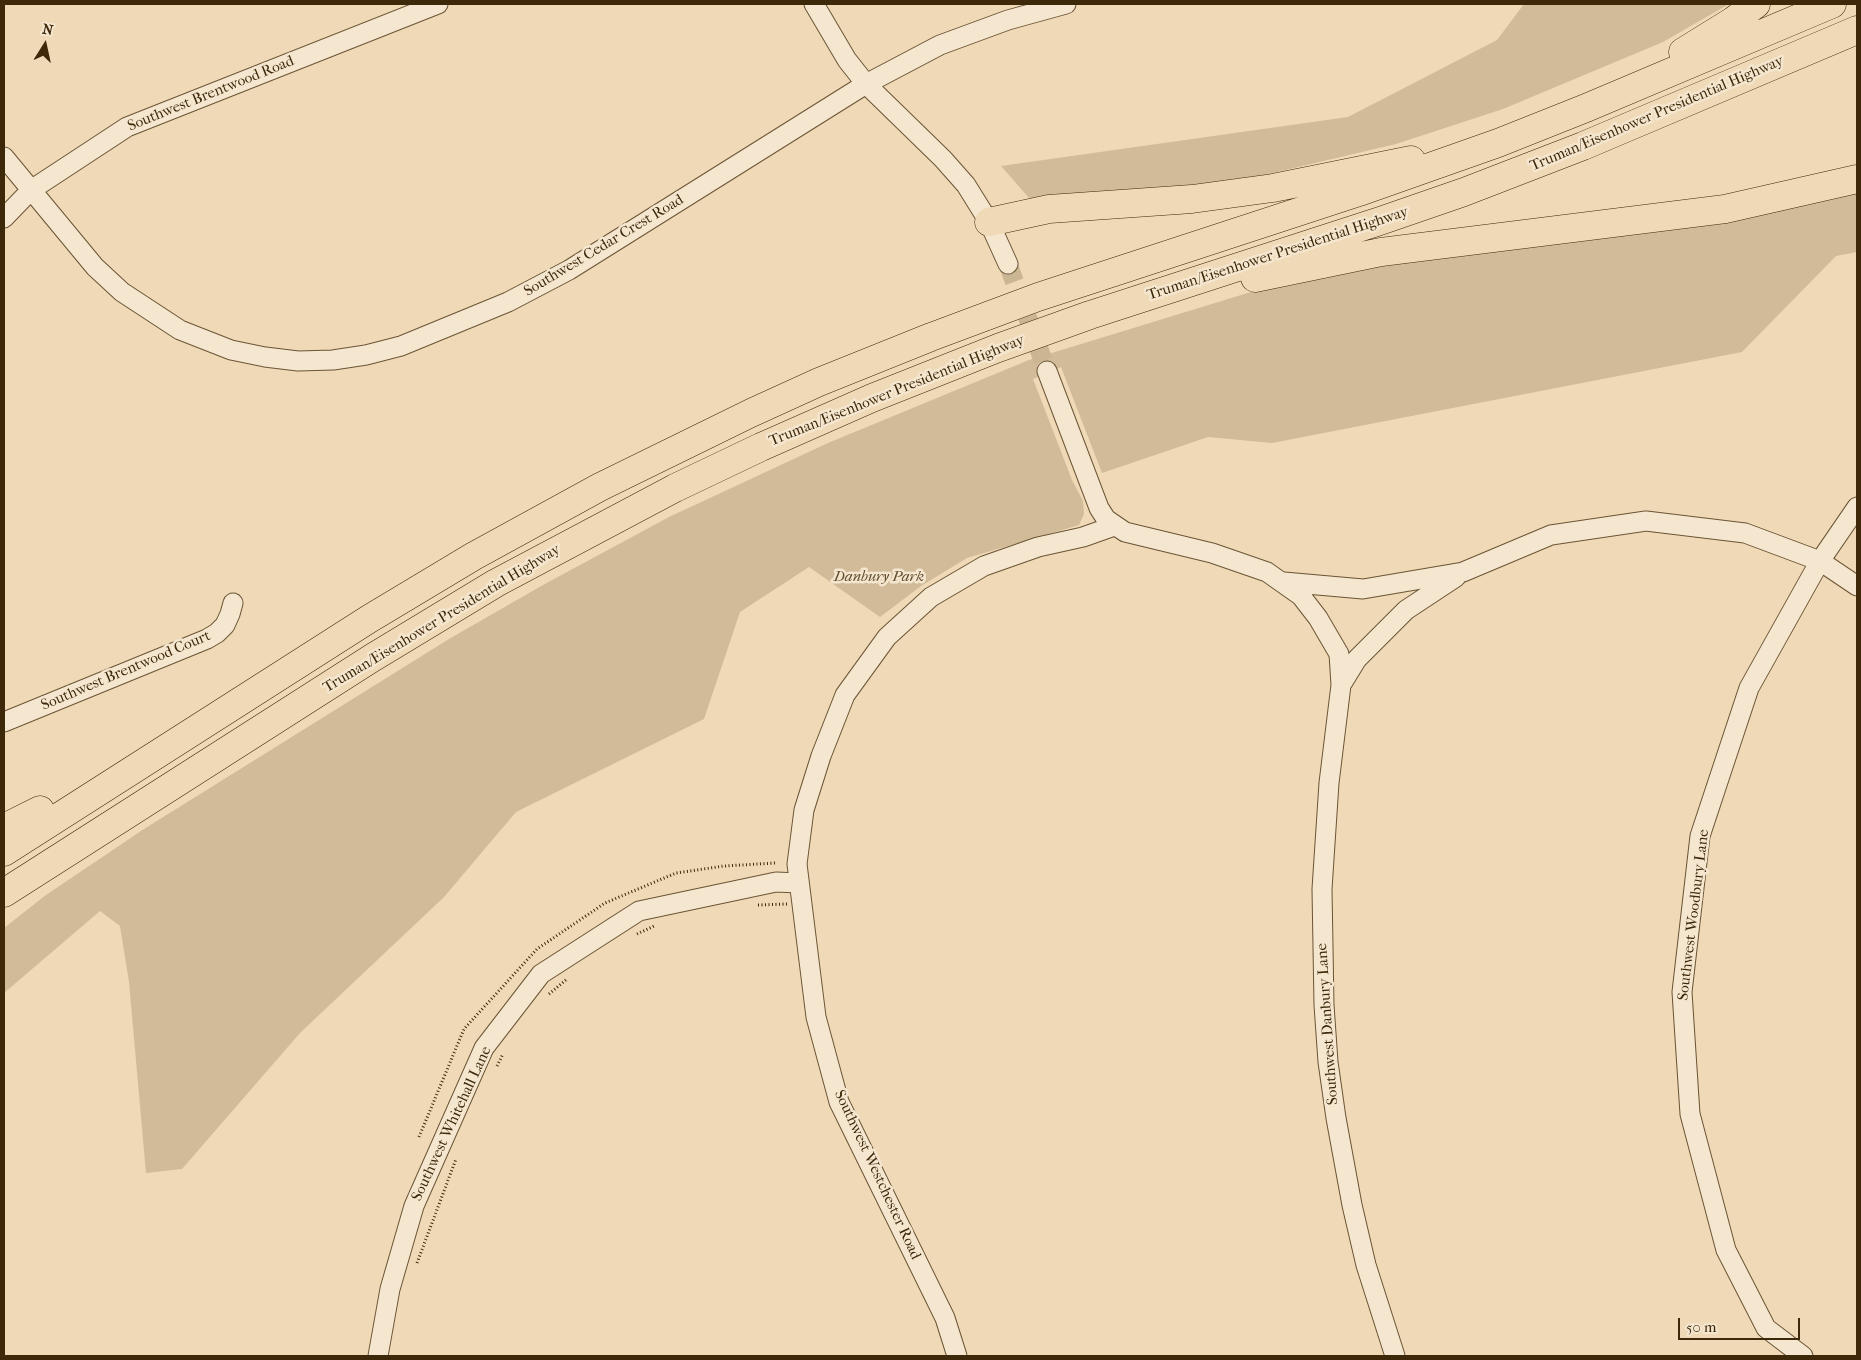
<!DOCTYPE html>
<html>
<head>
<meta charset="utf-8">
<style>
  body { margin:0 }
  #map { position:relative; width:1861px; height:1360px; overflow:hidden; background:#efd9b6; font-family:"IM FELL French Canon",serif }
  canvas { display:block }
  .frame { position:absolute; inset:0; border:5px solid #3d2809; pointer-events:none }
  .north { position:absolute; left:20px; top:20px; width:50px; height:50px; -webkit-text-stroke:4px #f5e6d0; paint-order:stroke; rotate:10deg; font-size:14px; font-weight:700; line-height:20px; text-align:center; color:#3d2809 }
  .north::after { content:''; display:block; margin:auto; width:18px; height:22px; background:#3d2809; clip-path:polygon(50% 0,100% 100%,50% 72%,0 100%) }
  .scale { position:absolute; left:1678px; top:1318px; width:122px; height:22px; box-sizing:border-box; border:2px solid #3d2809; border-top:0; padding-left:6px; font-size:15px; line-height:18px; white-space:nowrap; color:#3d2809; -webkit-text-stroke:4px #f5e6d0; paint-order:stroke }
</style>
</head>
<body>
<div id="map">
<canvas width="1861" height="1360"></canvas>
<div class="frame"></div>
<div class="north">N</div>
<div class="scale">50 m</div>
</div>
<script>
const ctx = document.querySelector('canvas').getContext('2d');
ctx.lineJoin = 'round';
function paint(path, color) { ctx.fillStyle = color; ctx.fill(path, 'evenodd'); }
const toPath = rows => new Path2D(rows.map(r => 'M' + r).join(''));
function strokePath(path, color, width, dash) { ctx.strokeStyle = color; ctx.lineWidth = width; ctx.lineCap = dash ? 'butt' : 'round'; ctx.setLineDash(dash || []); ctx.stroke(path); }
function drawText(font, color, halo, rows, align = 'center') {
  ctx.font = font + ' "IM FELL French Canon",serif'; ctx.lineWidth = 5; ctx.setLineDash([]); ctx.textBaseline = 'middle'; ctx.strokeStyle = halo; ctx.fillStyle = color; for (const [text, x, y, turn = 0] of rows) {
    ctx.save(); ctx.translate(x, y); ctx.rotate((+turn || 0) * Math.PI / 180); ctx.textAlign = isNaN(turn) ? turn : align; if (halo) ctx.strokeText(text, 0, 0); ctx.fillText(text, 0, 0); ctx.restore();
  }
}
paint(toPath([
  [1524,4,1729,4,1663,42,1503,109,1396,144,1230,183,1030,199,1001,166,1348,117,1497,40],
  [1857,190,1857,252,1836,256,1742,352,1272,443,1208,437,1102,473,1061,367,1033,379,1072,480,1083,501,1084,514,1079,525,967,558,921,586,880,617,809,567,740,612,704,719,516,812,444,897,300,1033,182,1169,146,1173,129,982,120,926,100,911,4,993,4,928,46,895,144,829,449,639,543,585,669,517,828,443,1029,360,1264,288,1332,273]
]), '#d1bb99');
strokePath(toPath([
  [1008,264,1047,371]
]), '#cbb693', 19, [19, 9]);
const street = toPath([
  [814,4,847,60,866,84,943,159,966,185,989,222,1008,264],
  [4,157,95,267,122,292,180,330,231,350,265,357,298,361,333,360,366,355,401,346,508,302,569,270,866,84,940,45,1008,20,1066,4],
  [4,218,31,190,127,127,438,4],
  [1047,371,1099,508,1106,519,1125,532,1212,553,1267,572,1301,596,1318,618,1339,654,1341,685,1329,783,1322,889,1324,1005,1328,1062,1336,1118,1352,1205,1366,1265,1395,1356],
  [1284,582,1363,589,1463,572,1551,535,1646,521,1745,533,1820,561,1857,586],
  [1341,685,1357,659,1406,610,1456,577],
  [4,722,207,639,217,633,225,625,230,614,233,603],
  [378,1356,390,1289,414,1206,484,1048,541,974,639,911,776,882,799,883],
  [957,1356,945,1318,839,1102,816,1017,797,864,804,810,821,756,845,695,887,637,931,597,984,566,1038,547,1083,537,1114,526],
  [1803,1356,1766,1328,1726,1250,1690,1114,1682,992,1700,836,1749,688,1820,561,1857,507]
]);
const highway = toPath([
  [1683,52,1733,21,1756,4],
  [989,222,1049,209,1192,199,1273,188,1411,160],
  [1255,278,1381,252,1725,209,1857,179],
  [4,828,40,810],
  [4,852,369,619,474,556,600,487,751,413,819,382,931,337,1038,297,1359,192,1498,143,1586,108,1832,4],
  [4,893,372,658,496,583,675,488,761,447,872,398,998,348,1090,315,1380,221,1464,192,1583,146,1857,30]
]);
strokePath(street, '#6a5434', 21);
strokePath(highway, '#3d2809', 29);
strokePath(toPath([
  [758,905,787,904],
  [637,934,654,926],
  [549,994,567,979],
  [497,1066,503,1054],
  [419,1137,464,1029,537,949,605,903,676,873,724,866,776,863],
  [417,1263,456,1159]
]), '#3d2809', 3, [1, 2.5]);
strokePath(street, '#f5e6d0', 19);
strokePath(highway, '#efd9b6', 28);
drawText('15px', '#3d2809', '#f5e6d0', [
  ["Southwest Brentwood Road",211,94,-22],
  ["Truman/Eisenhower Presidential Highway",1657,114,-23],
  ["Southwest Cedar Crest Road",604,246,-31],
  ["Truman/Eisenhower Presidential Highway",1278,254,-18],
  ["Truman/Eisenhower Presidential Highway",897,391,-22],
  ["Truman/Eisenhower Presidential Highway",442,619,-31],
  ["Southwest Brentwood Court",126,671,-23],
  ["Southwest Woodbury Lane",1694,915,-83],
  ["Southwest Danbury Lane",1328,1024,-94],
  ["Southwest Whitehall Lane",452,1124,-65],
  ["Southwest Westchester Road",877,1175,65]
]);
drawText('italic 15px', '#624d2d', '#f5e6d0', [
  ["Danbury Park",879,577]
]);
</script>
</body>
</html>
